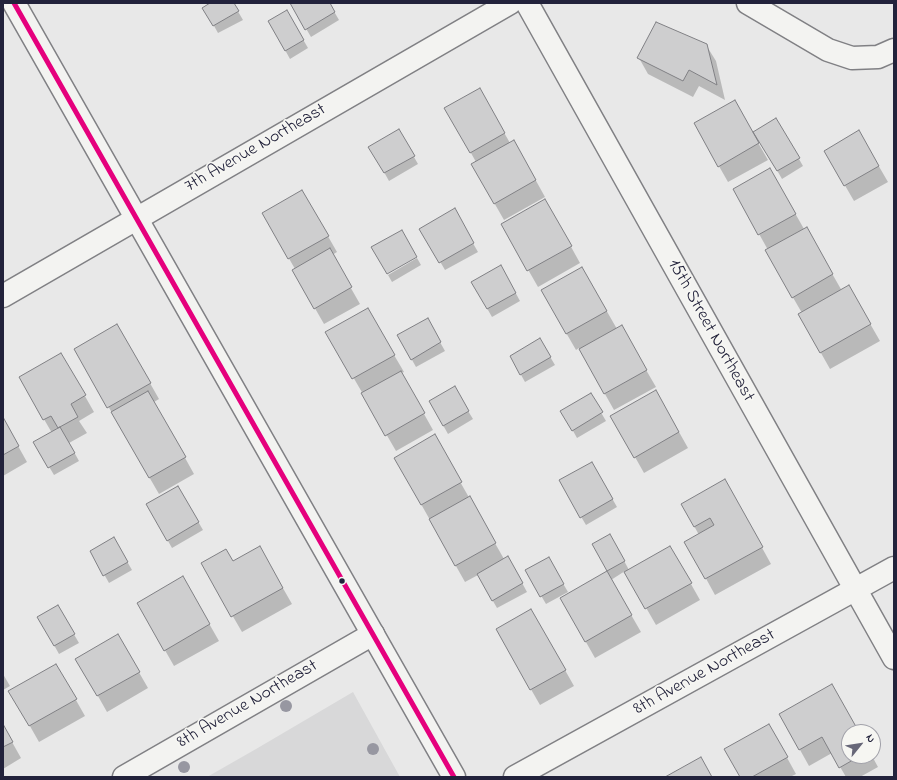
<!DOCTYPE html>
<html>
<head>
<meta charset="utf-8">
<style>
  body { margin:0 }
  #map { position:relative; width:897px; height:780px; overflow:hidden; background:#e8e8e8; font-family:"Indie Flower",sans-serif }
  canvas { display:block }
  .frame { position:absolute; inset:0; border:4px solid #22223b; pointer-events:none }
  .north { position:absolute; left:841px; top:724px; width:40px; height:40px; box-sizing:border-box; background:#f6f6f2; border:1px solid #a1a1a9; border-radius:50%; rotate:60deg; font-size:11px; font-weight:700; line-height:16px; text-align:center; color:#22223b }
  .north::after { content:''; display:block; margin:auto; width:14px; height:18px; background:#676778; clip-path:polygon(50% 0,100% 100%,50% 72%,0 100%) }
</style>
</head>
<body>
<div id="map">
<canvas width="897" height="780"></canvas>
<div class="frame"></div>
<div class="north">N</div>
</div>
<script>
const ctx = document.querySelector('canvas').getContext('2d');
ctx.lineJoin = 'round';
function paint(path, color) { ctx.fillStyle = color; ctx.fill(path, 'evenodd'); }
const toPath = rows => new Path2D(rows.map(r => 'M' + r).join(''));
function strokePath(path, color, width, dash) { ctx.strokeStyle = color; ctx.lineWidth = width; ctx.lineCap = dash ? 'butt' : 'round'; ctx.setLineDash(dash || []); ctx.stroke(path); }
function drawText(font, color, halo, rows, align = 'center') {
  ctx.font = font + ' "Indie Flower",sans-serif'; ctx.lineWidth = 3.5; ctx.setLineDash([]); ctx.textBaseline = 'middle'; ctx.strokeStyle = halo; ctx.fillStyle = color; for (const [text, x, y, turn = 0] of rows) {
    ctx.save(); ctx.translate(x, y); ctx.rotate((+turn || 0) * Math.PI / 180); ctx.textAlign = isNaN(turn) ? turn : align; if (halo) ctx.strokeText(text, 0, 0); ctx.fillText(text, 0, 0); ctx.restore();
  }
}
paint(toPath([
  [353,692,400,777,207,777,256,749]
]), '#d8d8d9');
paint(toPath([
  [212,3,233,3,243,20,218,33,204,8],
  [291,3,329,3,339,20,311,37],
  [287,12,308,48,290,59,269,21],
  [706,45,716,61,725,100,699,86,693,97,648,74,639,58],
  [479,89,510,143,514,141,545,197,504,220,472,164,476,162,446,108],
  [734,101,768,160,728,182,695,124],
  [776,119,803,166,782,179,755,132],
  [399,131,418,164,389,181,370,147],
  [859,132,888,182,854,201,825,151],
  [770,169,804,229,806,228,842,291,849,287,880,341,830,369,799,314,802,313,766,251,768,250,734,189],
  [302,191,337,252,332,255,360,304,324,324,293,270,295,269,263,213],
  [545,200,580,263,538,287,502,224],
  [454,210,478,252,445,270,421,229],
  [417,258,421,265,392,282,388,275],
  [501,266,520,301,492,317,472,282],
  [582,268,617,329,621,327,656,387,614,410,579,348,576,350,542,291],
  [367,309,404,372,401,373,433,430,396,451,327,332],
  [427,319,445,351,416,367,398,335],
  [117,325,159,399,154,402,194,474,159,494,75,349],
  [540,340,555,365,525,382,511,357],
  [61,354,94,412,79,421,87,433,69,443,79,461,54,475,35,443,52,433,20,378],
  [454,388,473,419,448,434,430,402],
  [656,391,688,448,644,473,612,416],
  [590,394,606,421,577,438,562,411],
  [3,419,27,462,3,476],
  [434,436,504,559,508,557,527,592,497,608,478,575,465,582,395,458],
  [592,463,617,507,586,525,560,481],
  [178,487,203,530,172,548,147,504],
  [734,497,771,564,715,595,686,542,699,535,682,504],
  [610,535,629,570,670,547,700,600,656,625,625,571,611,580,641,632,595,658,561,598,608,572,593,545],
  [114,539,132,570,109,583,91,551],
  [260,548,292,604,242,632,202,563,233,563],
  [548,558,568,592,546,604,526,570],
  [183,578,219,641,174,666,138,603],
  [58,607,79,643,59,654,39,618],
  [531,610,574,686,540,705,497,630],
  [118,636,148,688,107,712,77,659],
  [56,665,85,716,39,742,10,691],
  [3,674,10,686,3,690],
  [780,714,858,732,849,732,849,756,872,756,878,767,860,777,846,777,832,753,809,766],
  [769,725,796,774,790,777,742,777],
  [3,726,21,758,3,769]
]), '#0003');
const building = toPath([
  [210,3,234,3,239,11,213,26,202,8,210,3],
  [290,3,330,3,335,12,305,30,290,3],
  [287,10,304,40,285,51,268,21,287,10],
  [656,22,707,44,717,85,689,70,683,81,637,58,656,22],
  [480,88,505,133,470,153,444,108,480,88],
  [735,100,759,143,718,167,694,123,735,100],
  [776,118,800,158,777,171,753,132,776,118],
  [399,129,415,156,384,173,368,147,399,129],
  [859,130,879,166,844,186,824,151,859,130],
  [514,140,536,180,494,204,471,164,514,140],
  [770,168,796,214,758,235,733,189,770,168],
  [302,190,329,236,288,259,262,213,302,190],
  [545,199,572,246,527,271,501,224,545,199],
  [455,208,474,243,439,263,419,229,455,208],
  [807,227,833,274,792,298,765,250,807,227],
  [402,230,417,257,387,274,371,247,402,230],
  [330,248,352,287,314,309,292,270,330,248],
  [501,265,516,293,487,309,471,282,501,265],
  [582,267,607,311,566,334,541,290,582,267],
  [849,285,871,324,820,353,798,314,849,285],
  [368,308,395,355,352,379,325,332,368,308],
  [428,318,441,342,411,360,397,335,428,318],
  [117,324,151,383,107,408,74,349,117,324],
  [622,325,647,370,604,394,579,349,622,325],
  [540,338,551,357,520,375,510,356,540,338],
  [61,353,86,395,71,404,78,417,58,428,51,416,43,420,19,377,61,353],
  [401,371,425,413,385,436,361,393,401,371],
  [455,386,469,411,443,426,429,401,455,386],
  [656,390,679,432,634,458,610,416,656,390],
  [148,391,186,457,149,478,111,412,148,391],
  [591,393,603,412,572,431,560,411,591,393],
  [3,417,19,446,3,455,3,417],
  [60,427,75,453,48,468,33,442,60,427],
  [435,434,462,482,421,505,394,458,435,434],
  [592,462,613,499,580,518,559,480,592,462],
  [725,479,763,547,705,579,684,542,714,525,710,518,694,527,681,504,725,479],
  [178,486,199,522,167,541,146,504,178,486],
  [470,496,496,543,455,566,429,519,470,496],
  [610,534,625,561,607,571,592,544,610,534],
  [114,537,128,562,103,576,90,551,114,537],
  [260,546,283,588,231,617,201,563,226,549,233,561,260,546],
  [670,546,692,583,645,609,624,572,670,546],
  [508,556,523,583,492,601,477,574,508,556],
  [549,557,564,584,540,597,525,570,549,557],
  [607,571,632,615,585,642,560,598,607,571],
  [183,576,210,624,164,651,137,603,183,576],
  [58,605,75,634,54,646,37,617,58,605],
  [531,609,566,670,530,690,496,629,531,609],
  [118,634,140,672,97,696,75,659,118,634],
  [56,664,77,699,29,726,8,691,56,664],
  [832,684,859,732,849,732,849,756,860,756,839,768,822,737,799,750,779,714,832,684],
  [3,724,13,742,3,747,3,724],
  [769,724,788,757,752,777,740,777,724,749,769,724],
  [701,757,712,777,665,777,701,757]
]);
paint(building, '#cececf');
strokePath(building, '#808084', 1);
const street = toPath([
  [527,3,894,658],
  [748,3,828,50,852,58,878,57,894,50],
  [3,296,510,3],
  [124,777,373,634],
  [515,777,894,568]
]);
const secondary = toPath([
  [14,3,454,777]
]);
strokePath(street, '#808084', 25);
strokePath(secondary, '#808084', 25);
strokePath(street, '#f3f3f1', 22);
strokePath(secondary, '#f3f3f1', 22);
strokePath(toPath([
  [14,3,454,777]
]), '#e5007d', 5);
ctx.fillStyle = '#9797a1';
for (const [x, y] of [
  [286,706],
  [373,749],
  [184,767]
]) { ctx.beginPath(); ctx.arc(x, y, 6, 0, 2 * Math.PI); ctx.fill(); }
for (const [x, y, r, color] of [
  [342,581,3.5,"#22223b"]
]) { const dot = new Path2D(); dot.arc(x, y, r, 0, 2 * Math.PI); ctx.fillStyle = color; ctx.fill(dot); strokePath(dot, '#f6f6f2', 1.5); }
drawText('18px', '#22223b', '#f6f6f2', [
  ["7th Avenue Northeast",256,149,-30],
  ["15th Street Northeast",710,331,61],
  ["8th Avenue Northeast",705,673,-29],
  ["8th Avenue Northeast",248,705,-30]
]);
</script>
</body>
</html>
